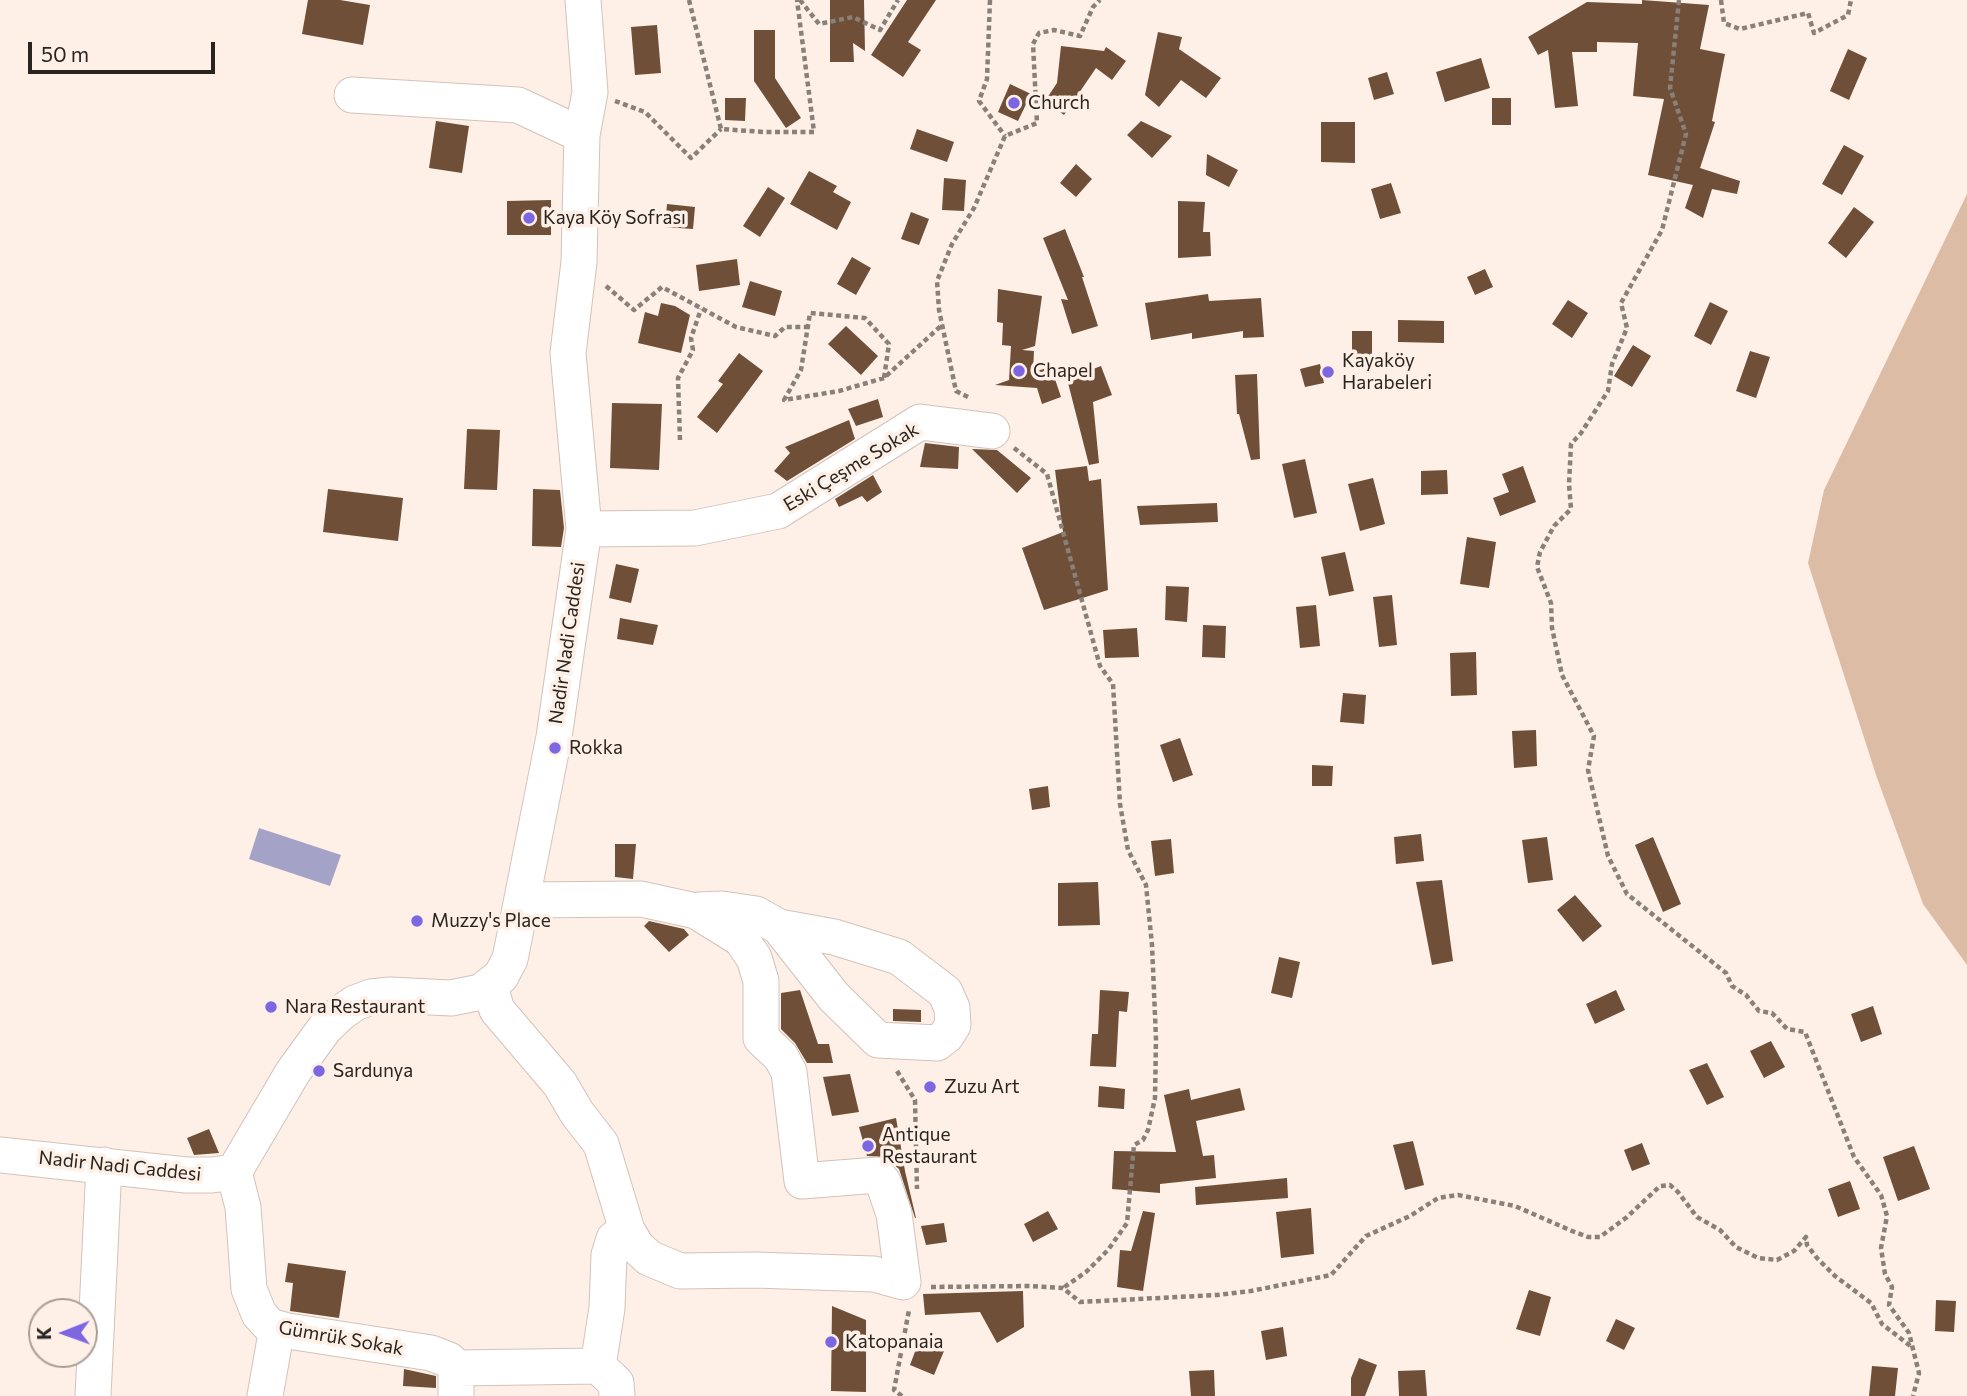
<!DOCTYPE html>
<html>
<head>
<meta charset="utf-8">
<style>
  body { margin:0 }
  #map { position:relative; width:1967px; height:1396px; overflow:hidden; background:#fef0e6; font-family:Commissioner,sans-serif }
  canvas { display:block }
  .north { position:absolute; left:28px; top:1298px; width:70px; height:70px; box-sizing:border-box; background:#fef0e6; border:2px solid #a99e97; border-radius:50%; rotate:269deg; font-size:19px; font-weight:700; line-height:28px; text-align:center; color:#292420 }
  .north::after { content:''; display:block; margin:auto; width:24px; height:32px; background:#7d66e2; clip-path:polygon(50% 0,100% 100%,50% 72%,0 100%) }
  .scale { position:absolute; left:28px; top:42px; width:187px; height:32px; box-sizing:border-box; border:4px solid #292420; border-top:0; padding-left:9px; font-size:21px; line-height:24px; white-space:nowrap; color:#292420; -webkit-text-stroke:5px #fef0e6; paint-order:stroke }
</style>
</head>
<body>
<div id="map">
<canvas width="1967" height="1396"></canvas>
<div class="north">K</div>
<div class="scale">50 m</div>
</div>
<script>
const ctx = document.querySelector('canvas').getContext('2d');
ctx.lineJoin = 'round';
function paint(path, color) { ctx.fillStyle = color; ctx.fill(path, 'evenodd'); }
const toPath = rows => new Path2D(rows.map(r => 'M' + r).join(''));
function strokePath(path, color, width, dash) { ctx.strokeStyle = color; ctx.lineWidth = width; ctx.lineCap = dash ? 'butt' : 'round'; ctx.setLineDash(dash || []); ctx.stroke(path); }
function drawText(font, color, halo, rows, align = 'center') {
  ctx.font = font + ' Commissioner,sans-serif'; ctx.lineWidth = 7; ctx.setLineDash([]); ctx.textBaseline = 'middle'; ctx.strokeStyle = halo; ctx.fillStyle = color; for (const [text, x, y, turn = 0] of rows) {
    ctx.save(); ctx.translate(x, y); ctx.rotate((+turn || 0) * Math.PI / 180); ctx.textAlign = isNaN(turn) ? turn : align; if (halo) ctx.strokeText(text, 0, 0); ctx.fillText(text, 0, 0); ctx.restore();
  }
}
paint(toPath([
  [1967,194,1967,965,1923,904,1876,775,1808,563,1824,490]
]), '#ddbca6');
paint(toPath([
  [259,828,341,855,330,886,249,859]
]), '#a5a2c8');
paint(toPath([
  [308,0,340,0,370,5,363,45,302,34],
  [830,0,864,0,865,51,853,43,854,62,830,62],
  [907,0,936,0,908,42,921,50,903,77,871,55],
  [1642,0,1709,5,1700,49,1725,54,1712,121,1715,122,1700,168,1740,181,1737,194,1712,189,1703,218,1685,208,1693,185,1648,175,1664,99,1633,96,1638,43,1597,42,1597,52,1572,52,1578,106,1555,108,1548,50,1538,55,1528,37,1587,2,1642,4],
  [657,25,661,73,635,75,631,27],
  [754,30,775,30,775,78,801,118,786,128,754,81],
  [1158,32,1182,37,1179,49,1221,78,1206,98,1181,80,1159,107,1145,95],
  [1061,46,1104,51,1106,47,1126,61,1112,80,1096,68,1064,115,1045,101,1057,83],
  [1848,49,1867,58,1849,100,1830,91],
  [1481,58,1490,88,1445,102,1436,72],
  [1387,72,1394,94,1374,100,1368,78],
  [1010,84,1031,94,1018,121,998,112],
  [725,98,746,98,745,121,725,120],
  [1492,98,1511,98,1511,125,1492,125],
  [436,121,469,126,462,173,429,168],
  [1141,121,1172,136,1152,158,1127,135],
  [1321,122,1355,122,1355,163,1321,162],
  [917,129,954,142,947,162,910,149],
  [1844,145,1864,156,1842,195,1822,184],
  [1207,154,1238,170,1229,187,1206,175],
  [1076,164,1092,179,1076,197,1060,183],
  [809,171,837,186,833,192,851,202,837,230,790,204],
  [944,178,966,180,964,211,942,210],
  [1391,183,1401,213,1380,219,1371,189],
  [768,187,785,198,760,237,743,226],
  [551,200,551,235,507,235,507,201],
  [1178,201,1205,202,1203,232,1210,232,1211,256,1178,258],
  [667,204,695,207,693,229,665,227],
  [1854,207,1874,222,1846,258,1828,243],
  [911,212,929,219,919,245,901,239],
  [1065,229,1084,277,1082,277,1098,326,1072,334,1061,299,1068,300,1043,238],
  [852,257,871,268,856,295,837,284],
  [737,259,740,285,699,291,696,265],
  [1485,269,1493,287,1475,295,1467,277],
  [750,281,782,291,775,316,742,307],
  [998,289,1042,296,1035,346,1022,350,1034,351,1033,372,1051,367,1061,397,1042,404,1037,388,995,385,1009,380,1011,346,1002,345,1003,323,997,322],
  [1208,294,1209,301,1261,298,1264,337,1243,338,1243,331,1192,339,1192,333,1151,340,1145,303],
  [1568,300,1588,313,1572,338,1552,324],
  [1710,302,1728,311,1711,345,1694,336],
  [661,303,675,306,690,315,681,353,638,343,645,312,658,316],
  [1398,320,1444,321,1444,343,1398,342],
  [846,326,878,356,861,375,828,344],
  [1352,331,1372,331,1372,359,1352,359],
  [1633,345,1651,356,1632,387,1614,376],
  [1750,351,1770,357,1756,398,1736,391],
  [739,353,763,371,717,433,697,417,723,384,718,381],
  [1320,364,1324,383,1305,387,1300,369],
  [1101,366,1112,395,1093,402,1099,463,1089,465,1067,379],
  [1257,374,1260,459,1251,460,1239,414,1237,414,1235,375],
  [878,399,883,417,856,426,848,409],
  [612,403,662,404,659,470,610,468],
  [849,420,855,439,787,481,774,471,790,453,785,447],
  [467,429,500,430,497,490,464,489],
  [925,443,959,447,958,469,920,467],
  [972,449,997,450,1031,478,1017,493],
  [1305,459,1317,513,1294,518,1282,464],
  [1087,466,1089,481,1101,479,1108,590,1044,610,1022,548,1063,532,1055,470],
  [1523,466,1536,502,1500,516,1493,498,1509,492,1502,474],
  [1447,470,1448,494,1421,495,1421,471],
  [873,475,882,492,867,502,862,496,839,507,835,499],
  [1373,478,1385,524,1360,531,1348,484],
  [328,489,403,498,398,541,323,532],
  [533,489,560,490,564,528,561,547,532,546],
  [1217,503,1218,522,1140,525,1137,506],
  [1467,537,1496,542,1489,588,1460,584],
  [1345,552,1354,591,1329,596,1321,557],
  [616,564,639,569,631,603,609,598],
  [1166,586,1189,587,1187,622,1165,620],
  [1392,595,1397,645,1379,647,1373,597],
  [1316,605,1320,646,1300,648,1296,607],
  [620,618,658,625,653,645,617,639],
  [1203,625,1226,626,1225,658,1202,657],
  [1137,628,1139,657,1105,658,1103,630],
  [1476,652,1477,695,1451,696,1450,653],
  [1343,693,1366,695,1364,724,1340,722],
  [1536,730,1537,766,1514,768,1512,731],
  [1180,738,1193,775,1173,782,1160,745],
  [1312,765,1333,766,1332,786,1312,786],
  [1048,786,1050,807,1032,810,1029,789],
  [1421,834,1424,861,1396,864,1394,837],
  [1547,837,1553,880,1528,883,1522,840],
  [1653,837,1681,904,1663,912,1635,845],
  [1171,839,1174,873,1155,876,1151,841],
  [615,844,636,844,633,879,615,877],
  [1442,880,1453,961,1432,965,1416,882],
  [1098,882,1100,925,1058,926,1058,883],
  [1575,895,1602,926,1583,942,1557,910],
  [649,921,684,929,689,935,669,952,644,926],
  [1279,957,1300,962,1292,998,1271,993],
  [800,990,818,1044,829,1044,833,1063,807,1063,795,1043,781,1029,781,993],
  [1100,990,1129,992,1127,1012,1119,1011,1116,1067,1090,1066,1092,1034,1098,1034],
  [1616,990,1625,1010,1595,1024,1586,1004],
  [1873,1006,1882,1034,1861,1042,1851,1014],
  [893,1009,921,1010,921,1022,893,1021],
  [1771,1041,1785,1067,1764,1078,1750,1051],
  [1707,1063,1724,1097,1707,1105,1689,1070],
  [850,1074,859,1112,832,1116,823,1077],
  [1099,1086,1125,1089,1124,1109,1098,1107],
  [1240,1088,1245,1110,1196,1121,1203,1156,1214,1155,1216,1178,1160,1184,1160,1193,1112,1189,1114,1151,1176,1152,1164,1095,1189,1089,1191,1100],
  [896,1118,905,1171,916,1218,915,1218,899,1169,885,1157,867,1156,859,1127],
  [209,1129,219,1153,194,1155,187,1138],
  [1413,1141,1424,1185,1405,1190,1393,1145],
  [1642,1143,1650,1164,1632,1171,1624,1150],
  [1914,1146,1930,1189,1898,1201,1883,1157],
  [1287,1178,1288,1198,1196,1205,1195,1187],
  [1850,1181,1860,1209,1838,1217,1828,1189],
  [1311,1208,1314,1254,1281,1258,1276,1212],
  [1048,1211,1058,1229,1033,1242,1024,1224],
  [1143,1211,1155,1213,1143,1291,1117,1287,1120,1250,1131,1251],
  [944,1223,947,1242,926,1245,921,1226],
  [288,1263,346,1271,339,1318,290,1311,293,1283,285,1282],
  [1529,1290,1551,1297,1540,1336,1516,1329],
  [1023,1291,1024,1327,997,1343,980,1312,925,1315,923,1294],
  [1936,1300,1956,1301,1954,1332,1935,1331],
  [832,1306,866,1320,866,1392,831,1391],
  [1616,1319,1635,1328,1624,1350,1606,1341],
  [1283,1327,1287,1356,1266,1360,1261,1331],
  [919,1341,944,1351,934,1375,910,1365],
  [1359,1358,1377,1365,1365,1396,1351,1396,1351,1378],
  [1872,1366,1898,1368,1895,1396,1869,1396],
  [404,1369,436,1376,436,1388,403,1386],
  [1214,1370,1215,1396,1191,1396,1189,1371],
  [1425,1370,1427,1396,1399,1396,1398,1371]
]), '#6f4f38');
const minor = toPath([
  [352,95,518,105,582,135],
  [584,529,695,528,778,511,920,422,992,431],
  [699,910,722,909,756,914,779,927,834,997,878,1040,937,1043,946,1036,953,1025,952,1008,945,992,899,957,834,937,779,927],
  [490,987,497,1010,560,1084,577,1113,601,1144,627,1230,637,1247,649,1258,680,1271,755,1270,874,1274,903,1282,894,1214,883,1182,877,1175,802,1181,789,1072,781,1057,761,1038,761,981,754,958,741,939,696,911,641,899,523,900],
  [0,1155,186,1175,212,1175,234,1172,293,1072,325,1028,342,1012,355,1003,371,997,390,995,451,998,481,992,501,976,510,959,554,737,584,529,568,353,579,262,582,135,590,92,583,0],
  [234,1172,243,1207,249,1289,259,1314,270,1326,288,1331,431,1353,449,1360,456,1368,456,1396],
  [598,1366,607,1308,609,1255,614,1239,627,1230],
  [456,1368,598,1366,616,1383,617,1396],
  [93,1396,104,1165],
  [265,1396,277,1328]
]);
strokePath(minor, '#d2c3ba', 37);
strokePath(toPath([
  [689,0,721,129,764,132,814,132,797,0],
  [800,0,819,24,853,17,880,30,898,0],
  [990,0,987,79,979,101,1005,136],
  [1679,0,1670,88,1686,134,1662,230,1621,303,1627,328,1612,364,1608,391,1581,433,1571,444,1569,484,1571,509,1554,526,1540,552,1537,567,1551,603,1552,628,1562,675,1594,736,1588,770,1608,856,1627,894,1726,973,1732,986,1746,995,1759,1011,1772,1013,1787,1029,1805,1032,1854,1157,1881,1195,1887,1216,1881,1248,1885,1274,1892,1287,1889,1305,1909,1333,1919,1373,1913,1396],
  [1721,0,1724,23,1740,29,1808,13,1814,33,1848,15,1851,0],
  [615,101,645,112,691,158,721,129],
  [606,286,634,310,662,287,736,327,775,336,785,327,808,327],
  [884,378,839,391,784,400,801,370,810,313,865,318,889,344,884,378,943,324],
  [968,397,956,391,939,310,937,281,952,244,974,208,1005,136,1037,123,1033,44,1039,33,1054,30,1080,36,1093,7,1100,0],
  [680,440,678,378,693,350,691,338,701,309],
  [1014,448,1047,474,1100,666,1113,684,1120,804,1128,850,1146,885,1152,945,1156,1039,1155,1098,1148,1130,1143,1140,1134,1145,1127,1223,1108,1250,1086,1272,1063,1288],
  [897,1071,915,1100,917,1189],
  [931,1287,1029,1286,1063,1288,1080,1302,1217,1295,1251,1291,1331,1275,1366,1236,1410,1216,1438,1198,1458,1195,1515,1206,1572,1231,1588,1237,1600,1237,1627,1217,1660,1186,1670,1185,1678,1192,1697,1217,1720,1230,1736,1247,1758,1258,1777,1260,1794,1251,1806,1237,1807,1245,1817,1258,1835,1276,1871,1303,1882,1324,1913,1348],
  [902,1396,894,1390,909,1310]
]), '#898079', 4.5, [5, 3.5]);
strokePath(minor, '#fff', 35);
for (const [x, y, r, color] of [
  [1014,103,7,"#7d66e2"],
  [529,218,7,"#7d66e2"],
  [1019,371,7,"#7d66e2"],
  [1328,372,7,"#7d66e2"],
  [555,748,7,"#7d66e2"],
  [417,921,7,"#7d66e2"],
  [271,1007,7,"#7d66e2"],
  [319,1071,7,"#7d66e2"],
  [930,1087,7,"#7d66e2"],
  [868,1146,7,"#7d66e2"],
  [831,1342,7,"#7d66e2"]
]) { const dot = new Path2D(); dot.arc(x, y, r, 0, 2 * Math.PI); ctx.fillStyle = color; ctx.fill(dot); strokePath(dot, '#fef0e6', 2.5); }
drawText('19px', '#292420', '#fef0e6', [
  ["Church",1028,103],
  ["Kaya Köy Sofrası",543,218],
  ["Kayaköy",1342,361],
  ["Harabeleri",1342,383],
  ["Chapel",1033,371],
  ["Rokka",569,748],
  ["Muzzy's Place",431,921],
  ["Nara Restaurant",285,1007],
  ["Sardunya",333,1071],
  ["Zuzu Art",944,1087],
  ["Antique",882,1135],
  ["Restaurant",882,1157],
  ["Katopanaia",845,1342]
], 'left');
drawText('19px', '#292420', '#fef0e6', [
  ["Eski Çeşme Sokak",851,467,-31],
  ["Nadir Nadi Caddesi",567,643,-82],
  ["Nadir Nadi Caddesi",120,1166,6],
  ["Gümrük Sokak",341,1338,10]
]);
</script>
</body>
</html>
